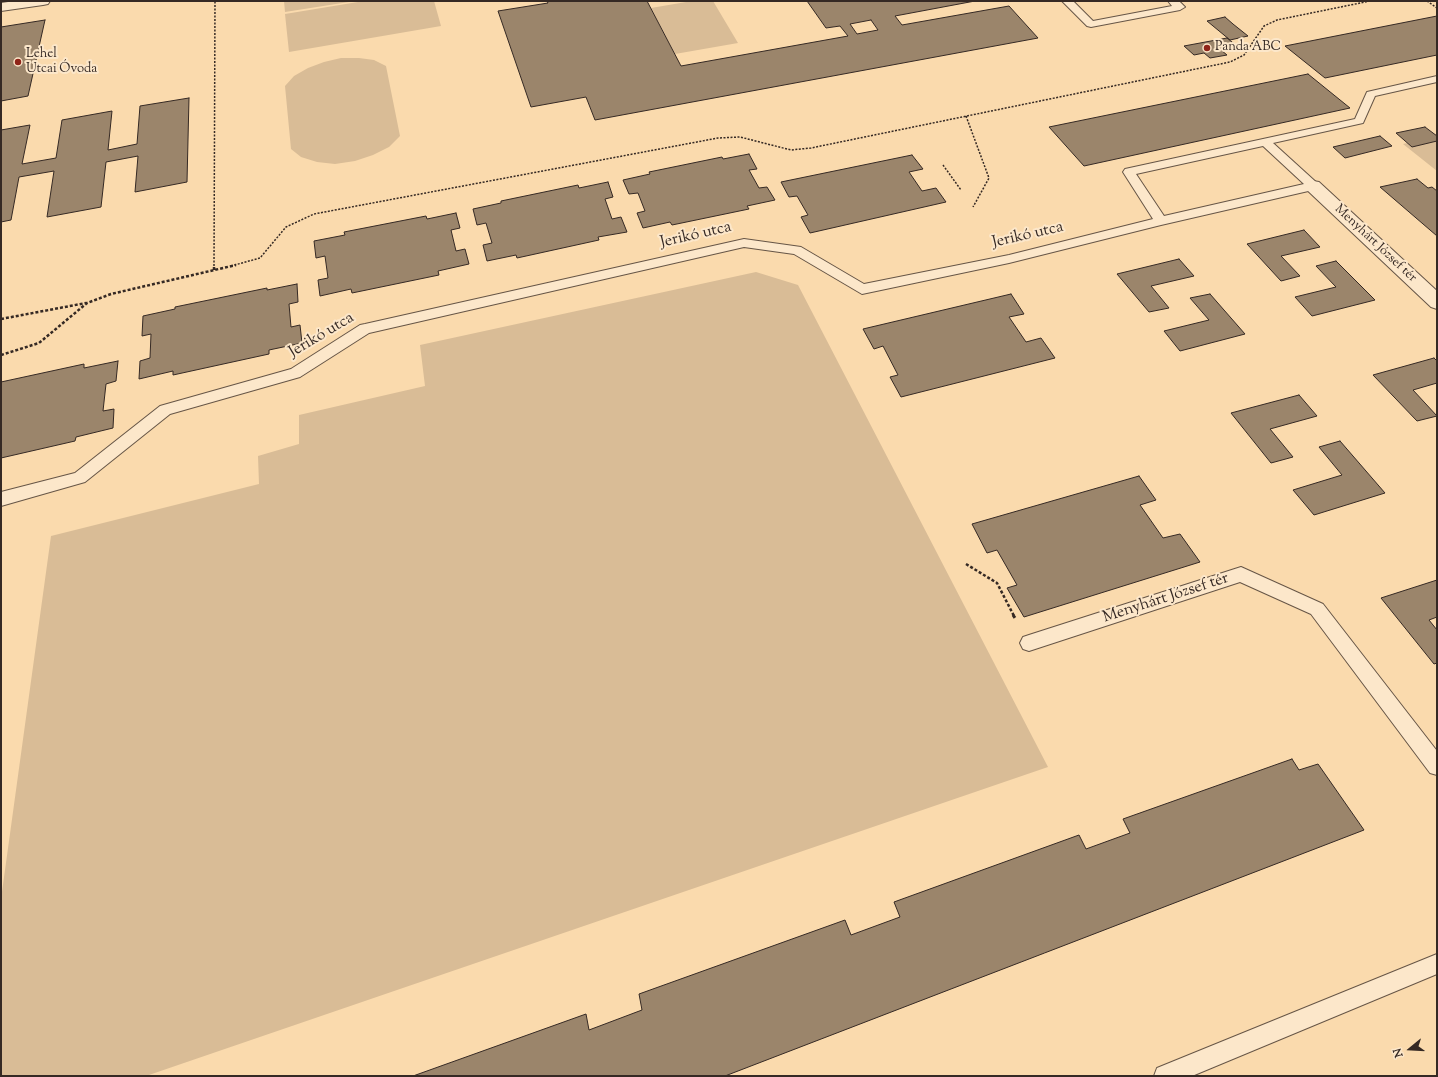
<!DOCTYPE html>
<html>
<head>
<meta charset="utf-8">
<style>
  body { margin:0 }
  #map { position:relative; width:1438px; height:1077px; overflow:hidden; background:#fadaad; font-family:"Sorts Mill Goudy",serif }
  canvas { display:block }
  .frame { position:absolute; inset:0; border:2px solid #352924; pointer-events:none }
  .north { position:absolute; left:1390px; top:1029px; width:40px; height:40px; -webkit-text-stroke:3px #fce7ca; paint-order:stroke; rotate:252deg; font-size:11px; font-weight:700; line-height:16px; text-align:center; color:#352924 }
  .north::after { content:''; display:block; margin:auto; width:14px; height:18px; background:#352924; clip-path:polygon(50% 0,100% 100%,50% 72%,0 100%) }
</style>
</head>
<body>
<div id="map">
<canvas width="1438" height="1077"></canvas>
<div class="frame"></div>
<div class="north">N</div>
</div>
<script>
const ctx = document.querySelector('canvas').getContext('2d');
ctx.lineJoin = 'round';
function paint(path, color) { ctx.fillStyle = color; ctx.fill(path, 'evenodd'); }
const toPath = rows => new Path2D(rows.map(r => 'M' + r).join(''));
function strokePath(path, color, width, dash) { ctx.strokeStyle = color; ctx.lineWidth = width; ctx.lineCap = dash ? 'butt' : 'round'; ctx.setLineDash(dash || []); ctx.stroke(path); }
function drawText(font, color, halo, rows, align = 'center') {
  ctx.font = font + ' "Sorts Mill Goudy",serif'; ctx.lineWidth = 4; ctx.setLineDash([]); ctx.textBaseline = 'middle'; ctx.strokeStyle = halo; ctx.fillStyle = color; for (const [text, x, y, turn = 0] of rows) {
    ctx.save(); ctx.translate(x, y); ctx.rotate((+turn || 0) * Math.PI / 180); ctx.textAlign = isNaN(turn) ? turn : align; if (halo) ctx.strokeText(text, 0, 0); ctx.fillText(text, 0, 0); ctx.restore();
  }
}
paint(toPath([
  [284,1,355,1,285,12],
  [364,1,434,1,441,26,289,52,285,14],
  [692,1,713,1,738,43,675,54,651,8],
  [341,58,359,58,374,60,386,66,400,136,389,147,373,155,355,161,335,164,317,162,301,157,291,149,285,86,294,76,308,68,324,62],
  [1437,136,1437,171,1403,144],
  [756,272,798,285,1048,767,146,1076,1,1076,1,899,51,536,259,484,258,456,299,444,299,415,425,386,420,345]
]), '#d9bc96');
const building = toPath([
  [547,1,647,1,681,66,848,36,840,26,826,28,807,1,975,1,895,16,902,25,1009,6,1038,38,595,120,586,97,531,107,498,11,548,3,547,1],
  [871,20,878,30,857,34,850,24,871,20],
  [1437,16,1437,55,1325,78,1285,46,1437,16],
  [1225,17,1233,24,1248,36,1230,40,1207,21,1225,17],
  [45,20,28,96,1,101,1,27,45,20],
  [1227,38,1237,46,1221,50,1227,55,1210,58,1204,53,1194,55,1184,46,1227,38],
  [1308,74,1350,108,1084,166,1049,127,1308,74],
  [189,98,187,182,135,192,138,156,106,162,101,207,47,217,54,171,19,177,11,220,1,222,1,130,30,125,22,164,56,158,62,120,112,111,108,150,137,144,140,106,189,98],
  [1425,127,1437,136,1437,141,1412,147,1396,133,1425,127],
  [1380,136,1392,146,1345,158,1333,147,1380,136],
  [749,154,757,169,749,170,759,188,767,187,775,200,747,206,749,209,672,225,670,222,643,228,637,213,645,211,638,193,629,194,623,180,650,174,649,172,722,157,723,159,749,154],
  [912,155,923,169,909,172,922,191,936,188,946,202,810,233,801,217,808,215,797,196,789,197,781,182,912,155],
  [1417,179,1428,188,1432,187,1437,191,1437,236,1380,187,1417,179],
  [608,182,613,197,605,199,612,219,621,217,627,232,598,237,599,240,517,258,516,255,487,261,483,245,492,243,486,223,477,225,473,209,501,203,501,201,578,185,579,188,608,182],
  [456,213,460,228,451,230,456,251,465,249,469,264,438,271,439,275,352,293,351,289,320,296,318,280,328,278,325,256,316,258,314,241,345,235,344,232,426,216,427,219,456,213],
  [1304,230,1320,247,1281,256,1300,276,1281,281,1247,244,1304,230],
  [1179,259,1194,276,1151,286,1169,308,1149,312,1117,274,1179,259],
  [1336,261,1375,300,1312,316,1295,297,1336,287,1316,266,1336,261],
  [297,284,298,302,289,304,291,327,300,325,302,343,269,350,269,354,173,375,173,371,139,379,140,361,150,358,151,334,142,336,143,316,175,309,175,307,267,288,267,290,297,284],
  [1011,294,1024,314,1009,317,1026,342,1041,338,1055,358,901,397,890,377,898,375,883,346,874,349,863,329,1011,294],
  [1210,294,1245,334,1180,351,1164,331,1209,320,1190,298,1210,294],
  [1434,358,1437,361,1437,383,1413,390,1437,416,1417,421,1373,375,1434,358],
  [118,361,116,381,106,384,103,411,114,409,113,428,76,437,75,441,1,458,1,382,84,364,84,368,118,361],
  [1299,395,1317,416,1270,429,1293,457,1271,463,1231,413,1299,395],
  [1340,441,1385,493,1314,515,1293,490,1342,475,1319,447,1340,441],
  [1139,476,1156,500,1140,505,1163,538,1180,534,1200,562,1024,617,1007,588,1017,585,997,550,987,553,972,524,1139,476],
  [1437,580,1437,617,1429,620,1437,630,1437,663,1434,664,1381,598,1437,580],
  [1292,759,1299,770,1318,764,1364,830,725,1076,413,1076,586,1014,589,1030,642,1010,639,994,845,920,851,935,900,917,894,902,1079,835,1086,849,1130,833,1123,819,1292,759]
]);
paint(building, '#9b856b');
strokePath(building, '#352924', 1);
const service = toPath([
  [1062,1,1073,1,1093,21,1172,6,1168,1,1179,1,1185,7,1180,10,1091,27,1087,26,1062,1],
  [1437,76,1437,82,1375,96,1363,123,1273,143,1317,183,1319,186,1317,189,1161,225,1009,263,862,294,794,254,744,247,369,333,300,377,170,414,85,482,1,506,1,492,75,473,160,406,291,369,360,325,365,324,744,239,801,247,864,284,1009,255,1153,219,1123,172,1125,169,1355,119,1367,92,1437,76],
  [1263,146,1304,184,1164,216,1136,174,1263,146],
  [1241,567,1323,604,1437,751,1437,775,1430,773,1311,614,1240,582,1029,651,1023,649,1020,643,1023,637,1029,635,1241,567],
  [1437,954,1437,974,1192,1076,1154,1076,1157,1068,1437,954]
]);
const minor = toPath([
  [15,1,50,1,48,4,43,5,1,11,1,3,15,1],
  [1313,181,1319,182,1437,291,1437,309,1431,307,1307,190,1305,186,1307,182,1313,181]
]);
strokePath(service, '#665546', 2);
strokePath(minor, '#665546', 2);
strokePath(toPath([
  [1427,1,1437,8],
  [966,116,989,178,973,207],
  [943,165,961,190],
  [214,266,215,1],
  [231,266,260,258,286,227,314,214,718,138,740,137,791,150,811,148,1230,62,1244,55,1264,26,1277,20,1370,1]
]), '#352924', 1.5, [2, 1.5]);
strokePath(toPath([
  [214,270,214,265],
  [1,319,86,303],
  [1,355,39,343,87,303,111,294,236,265],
  [966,564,997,583,1014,616]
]), '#352924', 2.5, [3, 2]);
strokePath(toPath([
  [1013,615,1015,618]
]), '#352924', 3, [3.5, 2.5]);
paint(service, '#fce7ca');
paint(minor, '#fce7ca');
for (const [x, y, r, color] of [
  [1207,48,4,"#8f2418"],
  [18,62,4,"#8f2418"]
]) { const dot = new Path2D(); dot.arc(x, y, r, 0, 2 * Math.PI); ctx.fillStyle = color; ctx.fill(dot); strokePath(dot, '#fce7ca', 1.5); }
drawText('13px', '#352924', '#fce7ca', [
  ["Panda ABC",1215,48],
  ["Lehel",26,55],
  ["Utcai Óvoda",26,70]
], 'left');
drawText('13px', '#352924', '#fce7ca', [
  ["Menyhárt József tér",1375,244,43]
]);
drawText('16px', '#352924', '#fce7ca', [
  ["Jerikó utca",696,236,-13],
  ["Jerikó utca",1028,236,-13],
  ["Jerikó utca",322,336,-31],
  ["Menyhárt József tér",1166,599,-18]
]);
</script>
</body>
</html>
